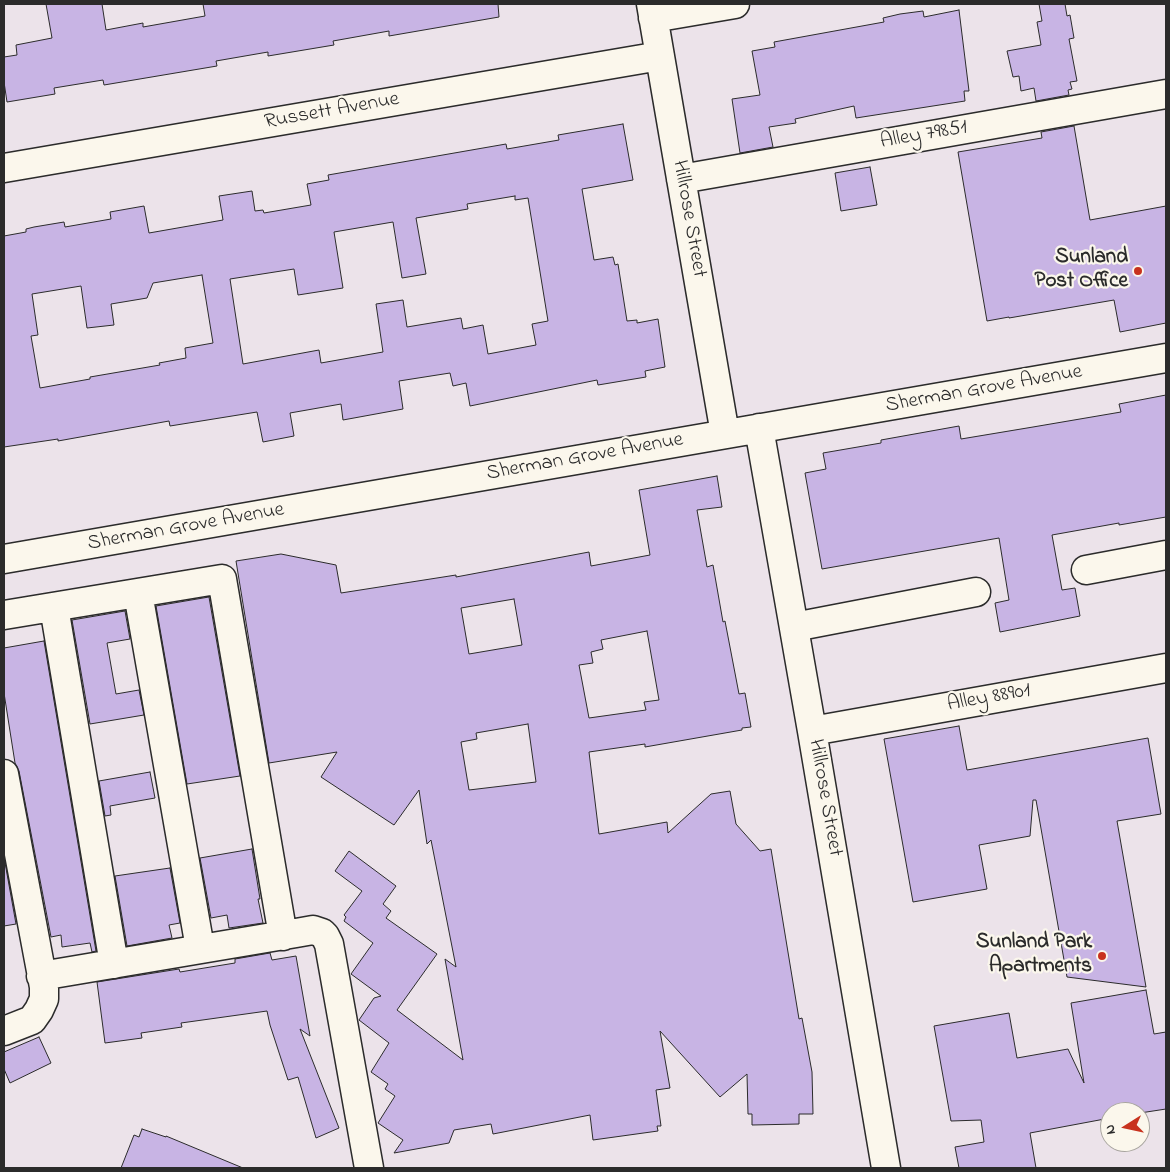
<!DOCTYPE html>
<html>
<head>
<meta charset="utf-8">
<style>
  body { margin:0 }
  #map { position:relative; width:1170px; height:1172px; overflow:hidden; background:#ece3ea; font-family:"Indie Flower",sans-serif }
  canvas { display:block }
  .frame { position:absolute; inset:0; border:5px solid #2b2b2b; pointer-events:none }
  .north { position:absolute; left:1100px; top:1102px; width:50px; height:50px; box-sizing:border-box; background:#fbf7ec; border:1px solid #a8a59f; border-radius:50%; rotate:260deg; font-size:14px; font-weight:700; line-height:20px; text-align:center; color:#2b2b2b }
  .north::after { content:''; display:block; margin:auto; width:18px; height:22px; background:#c8321e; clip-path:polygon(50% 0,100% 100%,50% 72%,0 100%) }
</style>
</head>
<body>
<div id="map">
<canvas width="1170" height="1172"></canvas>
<div class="frame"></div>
<div class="north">N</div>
</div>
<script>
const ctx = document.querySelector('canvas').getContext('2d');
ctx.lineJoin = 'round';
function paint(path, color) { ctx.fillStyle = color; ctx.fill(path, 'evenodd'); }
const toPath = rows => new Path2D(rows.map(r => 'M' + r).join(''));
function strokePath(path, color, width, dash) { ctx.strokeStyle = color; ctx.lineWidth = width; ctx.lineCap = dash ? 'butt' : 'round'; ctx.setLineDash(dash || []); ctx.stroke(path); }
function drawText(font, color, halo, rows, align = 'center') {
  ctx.font = font + ' "Indie Flower",sans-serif'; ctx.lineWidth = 4.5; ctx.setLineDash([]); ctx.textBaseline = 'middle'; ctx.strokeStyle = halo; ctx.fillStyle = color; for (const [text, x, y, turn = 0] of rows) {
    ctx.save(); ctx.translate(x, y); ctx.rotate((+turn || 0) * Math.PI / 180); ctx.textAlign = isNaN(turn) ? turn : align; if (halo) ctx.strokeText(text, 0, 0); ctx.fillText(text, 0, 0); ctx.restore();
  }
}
const building = toPath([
  [46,4,102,4,106,30,143,23,143,27,205,16,203,4,498,4,499,17,389,36,389,31,333,41,334,45,268,56,268,52,216,61,217,66,104,85,103,80,54,88,55,94,7,102,4,82,4,57,17,55,16,45,52,38,46,4],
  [1039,4,1065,4,1067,16,1070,15,1074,38,1069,39,1077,81,1070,82,1072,89,1068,90,1069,95,1036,101,1034,88,1021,91,1019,76,1013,77,1007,51,1041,45,1037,22,1042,21,1039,4],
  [959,10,969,91,964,91,965,101,856,118,854,106,795,119,796,123,769,127,773,147,740,153,732,99,760,95,752,51,775,47,774,42,884,22,883,18,900,14,923,11,924,17,959,10],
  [623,124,633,180,582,189,594,260,613,257,615,265,618,264,627,321,637,320,637,323,658,319,665,367,645,371,646,377,598,385,597,380,470,406,466,383,453,386,450,373,399,381,403,409,343,420,341,404,290,413,294,436,263,442,257,412,170,426,169,421,58,441,58,439,4,447,4,236,26,232,26,229,34,227,64,222,65,227,111,219,110,212,144,206,149,233,223,220,219,196,252,191,255,211,263,210,264,213,311,205,307,184,329,180,328,175,506,144,507,149,559,140,558,135,623,124],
  [515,196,515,200,528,198,548,321,532,324,536,345,488,354,483,325,463,329,461,318,407,327,403,300,376,304,383,352,321,363,319,350,243,364,230,279,294,269,298,295,343,288,334,232,393,222,402,278,426,274,416,218,468,209,467,204,515,196],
  [202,275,213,343,185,348,186,358,159,363,160,365,90,377,90,379,40,388,31,336,38,335,32,294,81,286,87,328,114,325,111,304,147,298,153,283,202,275],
  [1074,126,1090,220,1166,206,1166,323,1120,332,1114,300,1009,318,1009,317,987,321,958,152,1042,138,1041,132,1074,126],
  [870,167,877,205,841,211,835,173,870,167],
  [1166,395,1166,517,1119,525,1119,523,1052,535,1062,590,1075,588,1080,616,1000,632,995,603,1009,600,999,538,822,569,805,473,826,469,823,453,881,443,881,440,959,426,961,439,1033,427,1121,412,1119,404,1166,395],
  [717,476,722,507,697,510,707,567,713,565,723,622,725,621,739,694,745,693,751,727,742,728,742,730,645,747,645,744,589,752,599,834,667,822,668,833,711,794,730,791,736,824,760,851,771,849,799,1019,802,1018,812,1072,813,1114,799,1114,799,1124,752,1125,752,1114,748,1114,747,1074,720,1097,660,1031,670,1088,656,1090,661,1126,657,1126,658,1131,593,1140,590,1115,493,1134,491,1124,454,1130,449,1143,394,1153,403,1140,378,1123,395,1096,385,1089,388,1084,371,1072,389,1043,359,1020,374,998,381,996,351,974,373,943,344,921,346,917,344,915,362,891,335,871,349,851,396,886,383,904,391,911,386,918,437,954,397,1010,463,1060,445,959,456,967,431,840,427,844,419,790,394,825,321,777,337,752,269,763,236,561,281,554,336,565,341,593,456,575,456,577,589,552,591,566,650,555,639,490,717,476],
  [514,599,522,645,469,654,461,608,514,599],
  [647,631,659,700,644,702,646,710,589,718,579,665,593,663,591,652,603,649,601,640,647,631],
  [528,724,536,782,469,790,461,742,477,739,476,733,528,724],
  [209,597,240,776,187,784,156,606,209,597],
  [125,611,130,639,107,643,116,694,139,690,144,715,90,724,72,620,125,611],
  [44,641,96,951,92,952,90,943,62,947,61,935,51,937,19,771,15,763,4,693,4,648,44,641],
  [959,726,967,770,1148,738,1161,814,1117,821,1146,987,1067,977,1036,800,1033,800,1030,836,979,845,987,889,913,902,884,739,959,726],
  [150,772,155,798,110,806,111,815,105,816,99,781,150,772],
  [252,849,260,899,258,899,263,923,229,928,227,915,211,918,200,858,252,849],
  [4,857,16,924,4,926,4,857],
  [170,868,180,923,169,925,172,938,127,946,115,876,170,868],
  [270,953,272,960,296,956,310,1036,300,1029,339,1128,316,1138,298,1077,288,1080,270,1025,267,1011,181,1023,182,1027,141,1033,142,1038,105,1043,97,982,179,969,180,972,235,963,235,959,270,953],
  [1146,990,1154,1034,1166,1032,1166,1109,1140,1113,1110,1112,1110,1118,1030,1133,1036,1168,959,1168,955,1147,984,1142,981,1120,951,1121,934,1026,1009,1013,1017,1058,1068,1049,1084,1083,1071,1003,1146,990],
  [39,1037,51,1063,10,1083,4,1069,4,1052,39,1037],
  [142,1129,166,1137,166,1136,243,1168,121,1168,134,1135,139,1137,142,1129]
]);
paint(building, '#c8b4e4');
strokePath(building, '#2b2b2b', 1);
const minor = toPath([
  [651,4,725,434],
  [653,18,735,4],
  [4,168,660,56],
  [681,179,1166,94],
  [759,428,812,731,886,1168],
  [4,559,1166,358],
  [1086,570,1166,555],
  [138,593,200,948],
  [54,607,114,964],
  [4,615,222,579,283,936],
  [794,627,976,592],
  [812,731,1166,668],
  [4,774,44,987,44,999,39,1010,32,1020,4,1031],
  [41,976,296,933,313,930,322,933,325,936,329,944,369,1168]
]);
strokePath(minor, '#2b2b2b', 31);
strokePath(minor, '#fbf7ec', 28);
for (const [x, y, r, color] of [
  [1138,271,5,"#c8321e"],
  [1102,956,5,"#c8321e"]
]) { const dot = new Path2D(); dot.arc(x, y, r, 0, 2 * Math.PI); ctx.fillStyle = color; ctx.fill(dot); strokePath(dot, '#fbf7ec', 2); }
drawText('21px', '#2b2b2b', '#fbf7ec', [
  ["Russett Avenue",332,112,-10],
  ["Alley 79851",924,136,-10],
  ["Hillrose Street",688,219,80],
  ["Sherman Grove Avenue",984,390,-10],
  ["Sherman Grove Avenue",585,458,-10],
  ["Sherman Grove Avenue",186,528,-10],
  ["Alley 88901",989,699,-10],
  ["Hillrose Street",824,798,80]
]);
drawText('bold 21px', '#2b2b2b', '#fbf7ec', [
  ["Sunland",1128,259],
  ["Post Office",1128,283],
  ["Sunland Park",1092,944],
  ["Apartments",1092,968]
], 'right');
</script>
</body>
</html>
